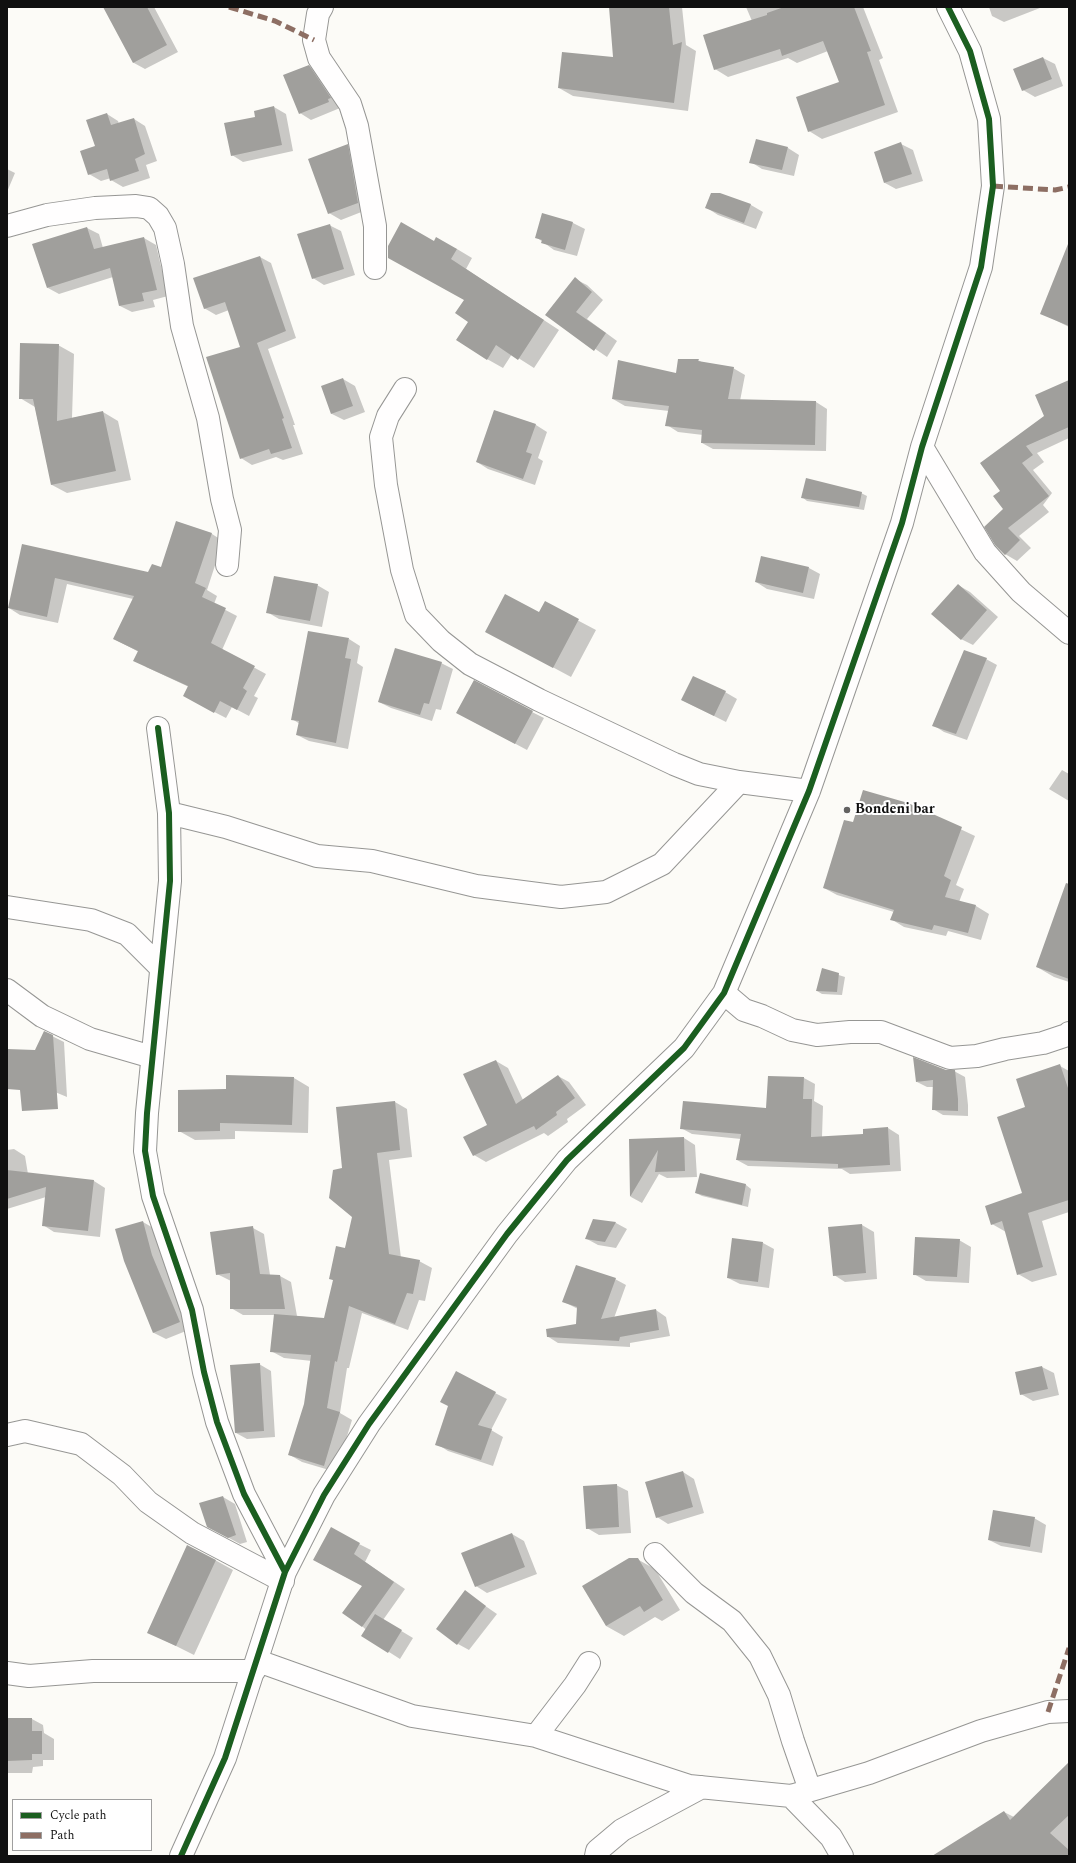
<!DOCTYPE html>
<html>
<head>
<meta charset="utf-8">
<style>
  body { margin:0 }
  #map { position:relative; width:1076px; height:1863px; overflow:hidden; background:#fcfbf7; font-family:Spectral,serif }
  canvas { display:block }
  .frame { position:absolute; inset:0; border:8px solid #101010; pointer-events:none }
  .legend { position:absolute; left:12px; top:1799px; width:140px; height:52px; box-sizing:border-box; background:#fff; border:1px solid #9f9f9f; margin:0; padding:5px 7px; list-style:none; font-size:12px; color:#101010 }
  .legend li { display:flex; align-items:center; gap:8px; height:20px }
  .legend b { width:20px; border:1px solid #9f9f9f }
</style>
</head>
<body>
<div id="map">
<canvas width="1076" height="1863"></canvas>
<div class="frame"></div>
<ul class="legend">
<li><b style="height:5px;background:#1b5e20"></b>Cycle path</li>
<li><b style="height:5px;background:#8d6e63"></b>Path</li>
</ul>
</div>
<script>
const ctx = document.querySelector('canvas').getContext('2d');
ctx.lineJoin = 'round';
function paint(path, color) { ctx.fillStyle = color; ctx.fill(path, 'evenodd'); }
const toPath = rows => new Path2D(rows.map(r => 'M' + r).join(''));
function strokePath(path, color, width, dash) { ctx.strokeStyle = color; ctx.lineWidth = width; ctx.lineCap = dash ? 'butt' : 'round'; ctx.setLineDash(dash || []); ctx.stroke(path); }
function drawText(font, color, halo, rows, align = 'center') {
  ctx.font = font + ' Spectral,serif'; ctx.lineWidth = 4; ctx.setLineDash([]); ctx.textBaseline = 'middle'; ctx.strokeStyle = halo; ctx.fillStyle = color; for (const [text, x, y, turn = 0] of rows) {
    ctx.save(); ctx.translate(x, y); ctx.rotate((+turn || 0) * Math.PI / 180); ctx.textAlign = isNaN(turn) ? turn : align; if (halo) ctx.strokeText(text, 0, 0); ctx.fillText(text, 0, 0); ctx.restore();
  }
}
paint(toPath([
  [104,7,154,7,178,52,145,69,134,63],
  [610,7,682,7,686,45,696,51,688,111,573,96,559,88,614,58],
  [746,7,863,7,883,58,879,60,898,112,822,139,809,131,840,83,828,51,797,63,788,58,728,77,715,69,752,21],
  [989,7,1039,7,1040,8,1004,22,992,16],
  [1043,58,1055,64,1063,86,1035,97,1023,90],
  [308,66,320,72,340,108,311,120,300,113],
  [274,107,286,114,293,151,243,162,232,155,256,118],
  [107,114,118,121,119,124,134,119,145,126,157,161,146,165,150,178,123,187,111,180,111,178,101,181,89,174],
  [901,144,913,150,923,181,896,189,885,183],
  [347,145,359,152,369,209,341,220,329,213],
  [788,148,799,155,794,176,762,169,751,162],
  [7,169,15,173,7,192],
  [720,194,751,205,763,212,756,229,718,215,707,208],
  [543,214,573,223,585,229,577,256,554,250,536,237],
  [329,225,341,231,355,275,324,285,313,278],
  [87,228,99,234,103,248,144,238,156,245,168,296,153,300,155,307,132,312,120,306,113,277,59,294,48,288],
  [434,242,457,249,472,258,466,269,559,330,534,368,512,354,503,368,487,359,470,322,465,300],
  [260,257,271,263,296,338,268,349,295,425,293,425,303,454,283,460,276,457,252,465,241,458,241,348,229,310,216,315,204,308],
  [1069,267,1069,327,1041,313],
  [575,279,587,285,603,300,587,319,617,341,607,357,546,315],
  [58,345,74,354,72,418,103,412,118,421,131,480,67,493,52,485,35,407,20,398],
  [698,360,703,363,733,368,745,375,740,401,816,402,827,409,826,451,713,449,702,443,703,435,678,432,667,425,669,411,625,406,613,399,676,374],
  [343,379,355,386,365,412,344,420,332,414],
  [1069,381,1069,438,1037,453,1044,462,1033,470,1052,493,1043,505,1049,512,1019,536,1031,548,1017,561,1005,554,1005,509,1001,491,981,464,1045,416],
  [495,411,536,425,547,432,538,458,543,461,535,485,488,469,477,462],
  [861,493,867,496,864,510,807,501,802,497],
  [177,522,212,534,223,541,207,590,217,596,214,604,237,616,222,650,266,674,254,696,258,698,249,716,232,707,226,718,195,702,189,687,146,667,139,652,114,639,133,599,67,584,58,623,20,615,9,608,23,546,149,573,161,569],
  [809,568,820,574,814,599,767,589,756,582],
  [317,585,329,592,322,627,279,619,267,612],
  [958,585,970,592,998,617,973,645,961,639],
  [545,603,596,630,571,677,504,641,540,614],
  [349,639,360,646,357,663,363,667,348,749,309,741,297,735,300,724,292,719],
  [986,659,997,665,967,740,944,732,933,725],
  [441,663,453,669,441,710,436,709,432,721,391,708,379,702],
  [725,692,737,699,726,722,682,700],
  [532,712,544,718,527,750,469,719],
  [1062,770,1069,774,1069,801,1049,789],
  [907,804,975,836,956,885,964,889,959,902,976,906,989,914,981,940,948,931,946,936,904,927,891,919,894,912,837,895,824,888,854,824],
  [1069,911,1069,982,1054,977,1037,967],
  [823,970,845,977,842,995,822,994,817,991],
  [52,1036,64,1042,67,1097,7,1072,7,1050,35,1051],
  [496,1061,508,1068,523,1100,558,1076,569,1082,586,1105,567,1119,568,1122,548,1136,544,1133,486,1162,474,1155,488,1126],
  [1060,1066,1069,1071,1069,1212,1042,1221,1057,1275,1032,1282,1018,1274,1006,1232,992,1224,1024,1194,1027,1108],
  [945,1071,954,1071,965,1077,968,1105,968,1116,943,1115,933,1109,934,1087,927,1087,917,1082],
  [294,1078,309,1087,308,1133,235,1131,235,1139,195,1140,179,1131,227,1090],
  [804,1078,815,1084,814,1101,823,1106,822,1137,864,1135,864,1130,888,1128,899,1135,901,1171,850,1174,842,1169,748,1166,737,1160,741,1139,692,1134,681,1128,767,1109],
  [395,1102,407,1109,412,1157,389,1160,401,1258,419,1261,432,1268,425,1301,419,1300,408,1330,362,1313,349,1368,347,1368,340,1413,352,1420,336,1472,302,1462,290,1455,305,1404,312,1361,284,1358,271,1351,275,1315,243,1315,231,1308,231,1281,217,1274,253,1228,264,1234,270,1275,280,1276,291,1282,297,1316,325,1319,334,1281,330,1278,345,1249,353,1217,343,1168],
  [684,1138,695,1145,697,1177,667,1178,659,1174,642,1203,631,1197,630,1140],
  [14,1149,25,1156,28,1174,94,1181,105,1188,100,1237,54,1232,43,1225,46,1197,7,1209,7,1150],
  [701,1175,746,1185,751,1189,748,1207,702,1196,696,1193],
  [594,1220,616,1223,627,1229,616,1248,598,1245,587,1239],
  [143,1222,155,1229,164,1262,191,1329,166,1339,154,1333,125,1261],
  [862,1225,874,1232,877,1279,845,1282,834,1275],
  [959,1240,971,1247,969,1283,926,1281,914,1274],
  [763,1243,774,1249,769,1288,740,1284,728,1278],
  [615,1279,626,1285,614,1318,656,1310,666,1317,670,1336,630,1343,630,1347,558,1343,547,1336,577,1325,578,1309,564,1302],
  [259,1364,271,1371,275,1437,247,1439,236,1433],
  [1042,1367,1054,1373,1059,1395,1033,1401,1021,1394],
  [495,1393,507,1399,491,1430,503,1437,493,1466,448,1451,437,1444],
  [683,1472,694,1479,704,1513,668,1524,657,1517],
  [616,1485,628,1491,631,1533,599,1535,587,1528],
  [223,1497,235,1504,247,1542,240,1544,220,1533],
  [1034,1518,1046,1525,1042,1553,1001,1546,989,1540],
  [512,1534,524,1541,537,1574,487,1593,476,1586],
  [359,1544,371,1550,365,1562,405,1589,383,1620,413,1638,400,1659,389,1652,362,1626,363,1586,314,1560],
  [637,1559,655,1569,680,1610,662,1621,655,1617,624,1636,606,1626],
  [215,1560,233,1570,194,1655,148,1632],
  [465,1592,497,1614,469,1650,458,1644],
  [7,1719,32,1719,43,1725,44,1733,54,1739,54,1760,43,1760,43,1766,33,1767,32,1773,7,1773],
  [1069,1775,1069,1856,934,1856,1004,1812,1014,1817]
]), '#0003');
paint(toPath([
  [103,7,147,7,167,45,133,63],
  [609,7,669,7,673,45,682,42,674,103,558,88,562,52,613,57],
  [784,7,854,7,871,51,867,52,885,105,808,132,796,97,839,82,823,41,782,56,780,49,714,70,703,35,767,15,767,13],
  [1043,57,1052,79,1022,91,1013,69],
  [309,65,331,98,328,99,329,102,299,114,283,75],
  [274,106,282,145,231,156,224,123,255,117,254,111],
  [107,113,111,125,134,118,145,154,135,159,139,171,110,181,107,169,88,175,80,151,95,146,86,120],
  [756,139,788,147,782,170,749,163],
  [901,142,912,174,884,183,874,152],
  [348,144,358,203,328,214,308,159],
  [711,193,720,193,751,204,744,223,705,208],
  [542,213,573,222,565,250,541,243,542,240,535,238],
  [401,222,434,241,436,237,457,249,451,259,544,320,518,360,496,345,487,360,456,340,468,322,455,313,464,300,388,258,388,246],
  [330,224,344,269,312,279,297,234],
  [87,227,94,249,144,237,157,290,142,293,144,301,119,306,110,268,47,288,32,244],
  [1068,244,1069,244,1069,326,1040,314],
  [260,256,286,331,257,343,284,418,282,419,292,448,271,454,269,449,240,459,206,357,240,347,225,302,204,309,193,278],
  [575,277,592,292,576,312,606,333,594,351,545,315],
  [20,343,59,344,57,421,103,411,116,471,51,485,33,399,19,399],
  [678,359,699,359,698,361,734,367,728,399,816,401,815,445,701,443,702,430,665,426,669,406,612,399,618,360,676,373],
  [343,378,353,406,331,414,321,386],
  [1069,380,1069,427,1026,446,1033,455,1022,463,1049,496,1008,528,1020,540,1005,555,995,545,984,527,1003,509,993,496,1000,491,980,463,1044,416,1035,395],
  [494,410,536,424,526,452,532,454,523,479,476,462],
  [806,478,862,492,859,507,801,498],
  [176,521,212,533,195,583,206,588,202,597,226,608,211,643,255,666,243,688,247,691,237,710,220,701,214,713,183,696,188,686,133,661,138,651,113,639,134,596,55,578,47,617,8,608,22,544,148,572,152,564,161,567],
  [761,556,809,567,803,593,755,582],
  [274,576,318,584,310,621,266,613],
  [958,584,987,610,961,640,931,614],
  [505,594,539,612,545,601,579,619,553,668,485,632],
  [308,631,349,638,345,658,351,659,336,743,296,735,299,721,291,720],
  [395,648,442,662,429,704,424,703,420,715,378,702],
  [964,650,987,658,956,734,932,726],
  [693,676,726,691,714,716,681,700],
  [474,680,533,711,515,744,456,713],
  [863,790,908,803,962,827,944,876,951,880,945,897,976,905,968,933,934,925,932,930,890,920,894,910,823,888,844,820,853,822],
  [1066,883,1069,884,1069,979,1036,967],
  [822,968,839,973,837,992,816,991],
  [44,1031,53,1035,58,1109,22,1111,20,1090,7,1089,7,1049,35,1050],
  [913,1057,946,1070,955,1070,958,1099,958,1111,932,1110,933,1080,916,1082],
  [496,1060,516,1104,558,1075,575,1098,556,1112,557,1115,536,1130,534,1126,473,1156,463,1137,487,1125,463,1074],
  [1060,1064,1069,1091,1069,1200,1028,1213,1043,1267,1017,1275,1002,1221,991,1225,985,1206,1022,1193,997,1117,1025,1107,1016,1079],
  [226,1075,294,1077,292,1125,220,1123,220,1131,178,1132,178,1090,226,1089],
  [768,1076,804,1077,803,1099,812,1099,811,1137,863,1134,863,1129,888,1127,890,1165,838,1168,838,1164,736,1160,741,1134,680,1129,683,1101,766,1108],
  [395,1101,400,1150,377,1153,389,1254,420,1260,413,1294,407,1293,395,1324,349,1306,337,1362,335,1361,327,1408,340,1412,324,1466,288,1455,304,1404,311,1355,270,1352,274,1314,324,1318,333,1280,329,1279,336,1246,345,1248,352,1217,329,1198,333,1170,342,1168,336,1107],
  [684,1137,685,1171,655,1172,658,1150,630,1197,629,1139],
  [7,1170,94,1180,88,1231,42,1226,46,1187,7,1199],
  [700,1173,746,1184,742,1205,695,1193],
  [593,1219,616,1222,605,1242,585,1239],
  [143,1221,152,1255,180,1322,153,1333,124,1261,115,1229],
  [862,1224,866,1273,833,1276,828,1227],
  [253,1226,260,1274,280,1275,285,1309,230,1309,230,1273,216,1275,210,1232],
  [915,1237,960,1239,957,1277,913,1275],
  [732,1238,763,1242,758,1282,727,1278],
  [576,1265,616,1278,601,1319,656,1309,659,1330,620,1337,619,1341,547,1337,546,1329,576,1324,577,1307,562,1302],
  [260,1363,264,1431,235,1433,230,1365],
  [1042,1366,1048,1389,1020,1395,1015,1372],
  [456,1371,496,1392,478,1425,492,1429,481,1460,435,1445,448,1406,440,1402],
  [683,1471,693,1507,656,1518,645,1482],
  [617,1484,619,1527,586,1529,583,1486],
  [223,1496,236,1535,228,1538,207,1527,199,1503],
  [993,1510,1035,1517,1030,1547,988,1540],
  [331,1527,360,1543,354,1554,394,1582,362,1627,342,1613,362,1586,313,1560],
  [512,1533,525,1567,475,1587,461,1553],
  [187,1545,216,1560,176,1646,147,1633],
  [629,1558,638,1558,663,1600,644,1612,640,1606,606,1626,582,1586],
  [465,1590,486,1606,457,1645,436,1629],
  [375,1614,402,1630,388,1653,361,1636],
  [7,1718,32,1718,32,1731,42,1731,42,1754,32,1754,32,1760,7,1761],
  [1069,1762,1069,1815,1050,1833,1069,1850,1069,1856,932,1856,1004,1811,1010,1820]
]), '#a09f9c');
const minor = toPath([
  [322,7,318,14,314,40,319,58,350,104,357,126,375,226,375,268],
  [7,226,47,215,95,208,136,206,149,208,158,216,165,228,173,264,182,326,208,418,222,499,230,530,227,565],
  [405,389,388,416,381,437,386,485,402,570,416,615,441,641,470,664,539,700,674,764,699,774,739,782,809,791],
  [922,447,985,552,1021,592,1069,633],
  [158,728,169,813,170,881,147,1113,145,1151,153,1196,192,1310,204,1372,217,1422,244,1494,285,1572],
  [169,813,226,827,317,856,372,861,476,886,561,897,606,892,662,864,739,782],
  [7,907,91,920,127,934,161,968],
  [7,990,42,1016,90,1039,152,1057],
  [724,993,744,1010,762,1016,792,1030,817,1035,850,1032,881,1032,950,1058,977,1056,1005,1049,1043,1043,1067,1035,1069,1033],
  [7,1435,25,1431,81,1444,122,1475,148,1502,192,1533,283,1581],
  [655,1554,694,1593,732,1621,760,1656,779,1695,793,1741,810,1790],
  [258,1661,412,1716,536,1736,689,1786,791,1796,869,1773,981,1731,1048,1712,1069,1711],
  [7,1673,29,1676,93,1671,254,1671],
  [536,1736,575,1685,589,1663],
  [791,1796,831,1837,842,1856],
  [181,1856,225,1758,285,1572,324,1495,369,1424,507,1234,567,1160,684,1048,724,993,809,791,902,523,922,447,981,267,993,186,989,119,970,51,948,7],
  [596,1856,597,1851,622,1830,702,1787]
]);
strokePath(minor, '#969694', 24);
strokePath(minor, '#fffefe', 22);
strokePath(toPath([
  [229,7,275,21,314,40],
  [993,186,1055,190,1069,187],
  [1048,1712,1069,1648]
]), '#8d6e63', 5, [10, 5]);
strokePath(toPath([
  [158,728,169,813,170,881,147,1113,145,1151,153,1196,192,1310,204,1372,217,1422,244,1494,285,1572],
  [181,1856,225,1758,285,1572,324,1495,369,1424,507,1234,567,1160,684,1048,724,993,809,791,902,523,922,447,981,267,993,186,989,119,970,51,948,7]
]), '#1b5e20', 6);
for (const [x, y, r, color] of [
  [847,810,4,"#636261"]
]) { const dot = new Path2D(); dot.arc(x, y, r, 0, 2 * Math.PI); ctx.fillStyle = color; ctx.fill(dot); strokePath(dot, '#fff', 1.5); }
drawText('bold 14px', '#101010', '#fff', [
  ["Bondeni bar",855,810]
], 'left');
</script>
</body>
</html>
